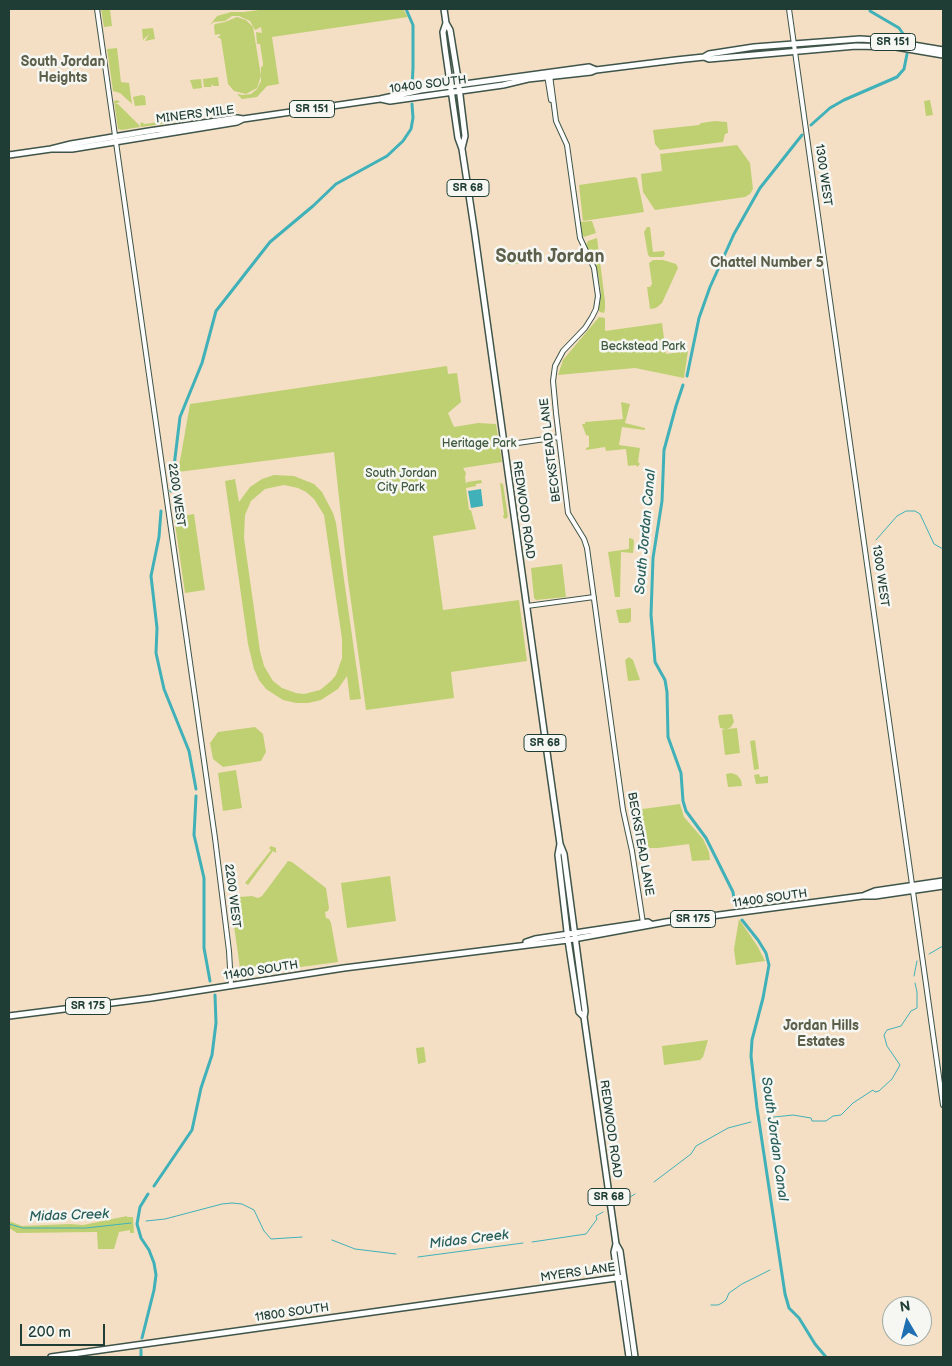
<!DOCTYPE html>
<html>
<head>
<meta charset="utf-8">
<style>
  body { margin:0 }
  #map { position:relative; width:952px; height:1366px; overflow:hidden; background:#f4dfc4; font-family:"Balsamiq Sans",sans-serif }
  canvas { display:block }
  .frame { position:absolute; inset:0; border:10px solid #1f3d34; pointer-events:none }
  .north { position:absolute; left:882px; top:1296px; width:50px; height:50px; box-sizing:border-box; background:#f6f6f2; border:1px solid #a0aca6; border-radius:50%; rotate:352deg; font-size:14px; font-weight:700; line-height:20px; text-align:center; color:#1f3d34 }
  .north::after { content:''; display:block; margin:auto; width:18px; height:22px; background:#1f6fb2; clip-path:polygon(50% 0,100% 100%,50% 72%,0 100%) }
  .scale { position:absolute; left:20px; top:1324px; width:85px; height:22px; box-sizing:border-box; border:2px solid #1f3d34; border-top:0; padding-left:6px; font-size:15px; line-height:18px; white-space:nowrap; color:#1f3d34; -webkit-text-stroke:4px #f6f6f2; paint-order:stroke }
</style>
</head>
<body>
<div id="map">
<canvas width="952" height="1366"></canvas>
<div class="frame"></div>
<div class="north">N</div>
<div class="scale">200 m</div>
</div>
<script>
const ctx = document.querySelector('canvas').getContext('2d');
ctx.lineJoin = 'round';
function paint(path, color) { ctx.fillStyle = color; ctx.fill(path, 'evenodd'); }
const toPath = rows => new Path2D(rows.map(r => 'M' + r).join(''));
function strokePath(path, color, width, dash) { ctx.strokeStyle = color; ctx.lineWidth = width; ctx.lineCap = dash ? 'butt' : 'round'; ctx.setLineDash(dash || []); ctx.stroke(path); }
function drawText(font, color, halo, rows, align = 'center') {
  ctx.font = font + ' "Balsamiq Sans",sans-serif'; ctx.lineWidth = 5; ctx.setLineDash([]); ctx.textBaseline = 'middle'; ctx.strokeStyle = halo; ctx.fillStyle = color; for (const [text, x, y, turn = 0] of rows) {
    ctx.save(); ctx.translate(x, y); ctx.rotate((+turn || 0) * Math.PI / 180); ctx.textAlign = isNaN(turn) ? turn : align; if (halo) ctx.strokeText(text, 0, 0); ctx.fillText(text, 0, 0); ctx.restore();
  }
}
paint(toPath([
  [101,9,110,9,112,26,104,27],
  [266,9,403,9,408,17,272,37,279,84,267,86,257,97,242,99,237,94,243,95,251,94,257,89,261,81,261,67,263,66,263,63,260,44,257,44,256,32,262,33,261,27,255,30,250,21,239,16,232,16,225,21,214,22,210,25,217,16,231,12,244,12],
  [237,17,246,20,253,27,261,76,257,88,246,94,234,91,228,84,221,39,217,37,220,36,220,34,215,35,214,26,215,24,225,22],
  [153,28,155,39,145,41,149,34,143,40,142,29],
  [117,48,121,82,129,83,132,104,120,93,113,91,107,49],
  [218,77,219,86,213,86,212,84,211,87,204,87,203,79],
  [201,79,202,88,193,89,190,80],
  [142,95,145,96,146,105,135,106,133,97],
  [117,100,120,102,115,104,118,104,139,125,140,127,122,130,118,129,114,101],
  [930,100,933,115,926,116,924,101],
  [184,116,185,119,183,121,141,127,140,124,142,122,144,124,184,119],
  [715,121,727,122,728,133,725,134,723,142,660,150,655,144,653,130,699,125,701,123],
  [737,145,750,163,753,189,750,194,745,197,655,210,643,192,641,174,662,171,660,154],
  [634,177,637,178,644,212,583,221,579,185],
  [592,221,596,233,584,237,582,235,580,222],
  [647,227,650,227,653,252,664,251,665,254,663,257,650,257,648,255,644,232],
  [597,238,605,301,605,309,604,313,600,312,598,309,601,293,598,273,586,245,588,241],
  [529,257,531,259,529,262,509,265,506,262,508,260],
  [663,260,676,264,678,268,662,303,656,308,650,309,647,287,650,287,652,284,649,263,653,260],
  [599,317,605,318,605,331,662,323,666,354,688,351,684,378,635,368,558,375,563,360],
  [447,366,448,374,457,373,461,402,448,413,454,427,478,423,496,424,502,462,463,468,466,473,465,477,466,484,467,482,481,480,482,483,476,484,476,486,466,488,469,510,471,510,476,529,433,536,443,610,519,600,527,661,451,672,454,698,366,710,348,580,334,452,178,472,190,404],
  [621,402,630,404,625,423,645,428,645,430,622,427,619,445,640,448,638,462,640,464,637,467,636,465,628,466,626,449,606,451,605,447,586,450,586,448,589,447,589,436,586,435,582,424,585,424,585,422,623,419],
  [274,475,294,476,314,484,322,492,333,513,336,523,361,699,350,700,347,676,338,689,321,700,308,703,296,703,283,700,266,689,259,680,254,669,248,644,225,481,235,479,239,502,250,487,262,479],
  [284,485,298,488,306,492,314,499,324,515,342,639,342,658,336,675,331,681,320,690,304,694,296,693,282,688,273,681,264,666,260,651,244,538,245,515,251,501,265,489],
  [500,483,503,484,508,517,505,519,503,517,504,514],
  [194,514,205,590,185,593,174,517],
  [629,538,633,539,634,542,633,553,621,552,620,597,615,597,608,552,629,549],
  [562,564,566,597,536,600,534,598,531,568],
  [631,608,631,621,628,623,619,623,616,610],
  [629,657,633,660,640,680,628,681,625,660],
  [732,714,734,722,731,727,727,729,737,728,740,753,725,755,722,730,725,729,720,728,718,717,719,715],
  [255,727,263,734,266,752,261,761,223,767,213,759,210,743,218,732],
  [755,740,759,769,754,770,750,741],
  [236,770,242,808,223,811,218,773],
  [731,773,737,775,741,780,742,786,728,787,726,774],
  [759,774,760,777,768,776,768,783,756,784,754,775],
  [680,804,684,817,703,839,709,852,710,860,692,861,689,844,658,848,642,848,640,846,635,810],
  [271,846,276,848,276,853,273,851,248,885,245,883,271,850,269,848],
  [288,861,292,862,326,888,329,908,328,911,325,912,326,918,329,919,331,923,338,962,241,975,233,919,239,897,252,896,258,898,262,896],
  [390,876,396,921,347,928,341,883],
  [739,919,758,947,765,961,736,965,734,949],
  [708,1040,703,1057,700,1060,664,1065,662,1046],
  [424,1047,426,1062,418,1064,416,1048],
  [127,1216,127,1217,133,1217,134,1233,130,1233,130,1230,119,1232,114,1249,98,1249,97,1232,17,1233,9,1228,9,1221,22,1226,70,1224,83,1225]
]), '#bfd073');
paint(toPath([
  [481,489,483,506,471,508,468,491]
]), '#40b1b8');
strokePath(toPath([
  [876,540,897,516,906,511,915,511,920,514,934,544,943,549],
  [929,954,943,946],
  [914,976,917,961],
  [765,1118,793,1115,811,1118,812,1121,826,1121,833,1116,841,1115,853,1103,873,1090,875,1092,879,1091,892,1079,900,1065,887,1046,884,1035,887,1030,901,1026,911,1011,917,1008,917,992,915,983],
  [654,1182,691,1154,696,1146,728,1128,751,1122],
  [619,1204,635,1194],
  [146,1221,165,1219,222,1204,232,1203,242,1204,254,1210,264,1231,271,1239,302,1237],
  [9,1224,23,1228,86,1228,131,1223],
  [332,1240,355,1249,396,1254],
  [532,1242,586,1234,597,1219,596,1216,603,1212],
  [418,1257,523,1243],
  [711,1305,718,1305,722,1303,726,1300,729,1293,742,1284,770,1270]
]), '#40b1b8', 1);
strokePath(toPath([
  [406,9,413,25,413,68,412,87],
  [870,11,899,28,906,38],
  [811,125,830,108,844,100,897,77,904,69,907,54],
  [687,376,699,318,710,287,734,234,760,188,802,135],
  [683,385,676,406,664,450,662,501,653,558,651,615,654,649,655,662,665,680,667,692,668,737,681,773,683,801,686,811,706,838,733,892,735,906],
  [171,491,180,417,202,363,216,311,270,242,313,206,336,184,387,156,403,141,411,129,413,118,412,104],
  [161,511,159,537,151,576,157,628,156,653,164,689,189,751,196,789],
  [196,796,194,835,204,878,204,948,210,981],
  [742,920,758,940,766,953,769,965,763,998,752,1040,751,1056,757,1108,785,1294,789,1308,799,1318,815,1344,826,1357],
  [154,1186,192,1130,201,1088,212,1055,216,1023,215,995],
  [142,1338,154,1290,156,1275,154,1263,149,1250,141,1238,137,1224,140,1207,148,1194],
  [141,1357,141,1350]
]), '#40b1b8', 3);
const minor = toPath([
  [97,9,215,838,229,951,231,985],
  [789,9,943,1105],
  [547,75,551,100],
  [550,75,556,121,567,145,580,238,594,268,598,296,596,309,592,317,585,328,563,351,555,366,553,381,556,413,568,513,584,539,587,548,623,810,632,851,643,923],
  [504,445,559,437],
  [527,606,594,597]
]);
const major = toPath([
  [444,9,446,23,443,32,445,48,458,138,462,149,474,228,546,745,560,844,564,854,585,1011,584,1017,616,1244,620,1251,635,1357],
  [446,23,450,30,458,79,465,136,462,148],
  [704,57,709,54,754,47,860,39,889,41,943,50],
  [381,99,390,101,503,85,528,79,591,72,596,70],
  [51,149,72,149,237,122,243,119,380,99,421,90,589,67,596,70,676,60,704,57,709,59,856,46,896,47,943,55],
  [9,155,51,149,71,144,149,131,237,118,243,119],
  [560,844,558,855,568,940,579,1012,584,1017],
  [865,895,875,891,943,881],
  [526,942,535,939,575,933,648,922,651,924],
  [9,1016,151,998,344,968,568,940,666,922,862,896,875,896,943,886],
  [616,1244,614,1252,629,1357],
  [51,1357,623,1277]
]);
strokePath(minor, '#3f554a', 6);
strokePath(major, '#3f554a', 8);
strokePath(minor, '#fff', 4);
strokePath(major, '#fff', 5);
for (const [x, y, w] of [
  [893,42,45],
  [312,109,45],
  [468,188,42],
  [545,743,42],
  [693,919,45],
  [88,1006,45],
  [609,1197,42]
]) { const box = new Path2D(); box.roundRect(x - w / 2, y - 8.5, w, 17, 4); ctx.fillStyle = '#f6f6f2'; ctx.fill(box); strokePath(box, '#1f3d34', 1); }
drawText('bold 11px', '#1f3d34', null, [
  ["SR 151",893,42],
  ["SR 151",312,109],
  ["SR 68",468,188],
  ["SR 68",545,743],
  ["SR 175",693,919],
  ["SR 175",88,1006],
  ["SR 68",609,1197]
]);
drawText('12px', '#1f3d34', '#f6f6f2', [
  ["10400 SOUTH",428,85,-7],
  ["MINERS MILE",195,115,-7],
  ["1300 WEST",823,175,82],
  ["BECKSTEAD LANE",551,450,-97],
  ["2200 WEST",176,495,82],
  ["REDWOOD ROAD",523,510,82],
  ["1300 WEST",880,576,82],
  ["BECKSTEAD LANE",640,844,80],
  ["2200 WEST",232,896,83],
  ["11400 SOUTH",770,899,-8],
  ["11400 SOUTH",261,971,-9],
  ["REDWOOD ROAD",610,1129,82],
  ["MYERS LANE",578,1273,-8],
  ["11800 SOUTH",292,1313,-8]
]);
drawText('12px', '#3f5a41', '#f6f6f2', [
  ["Beckstead Park",643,347],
  ["Heritage Park",479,444],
  ["South Jordan",401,474],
  ["City Park",401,488]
]);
drawText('bold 14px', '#5c5f4a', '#f6f6f2', [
  ["South Jordan",63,62],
  ["Heights",63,78],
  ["Chattel Number 5",767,263],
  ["Jordan Hills",821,1026],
  ["Estates",821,1042]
]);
drawText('italic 14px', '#29605c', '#f6f6f2', [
  ["South Jordan Canal",646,532,-85],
  ["South Jordan Canal",774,1139,82],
  ["Midas Creek",69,1216,-2],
  ["Midas Creek",469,1240,-7]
]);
drawText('bold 18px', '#5c5f4a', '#f6f6f2', [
  ["South Jordan",550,257]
]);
</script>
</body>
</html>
